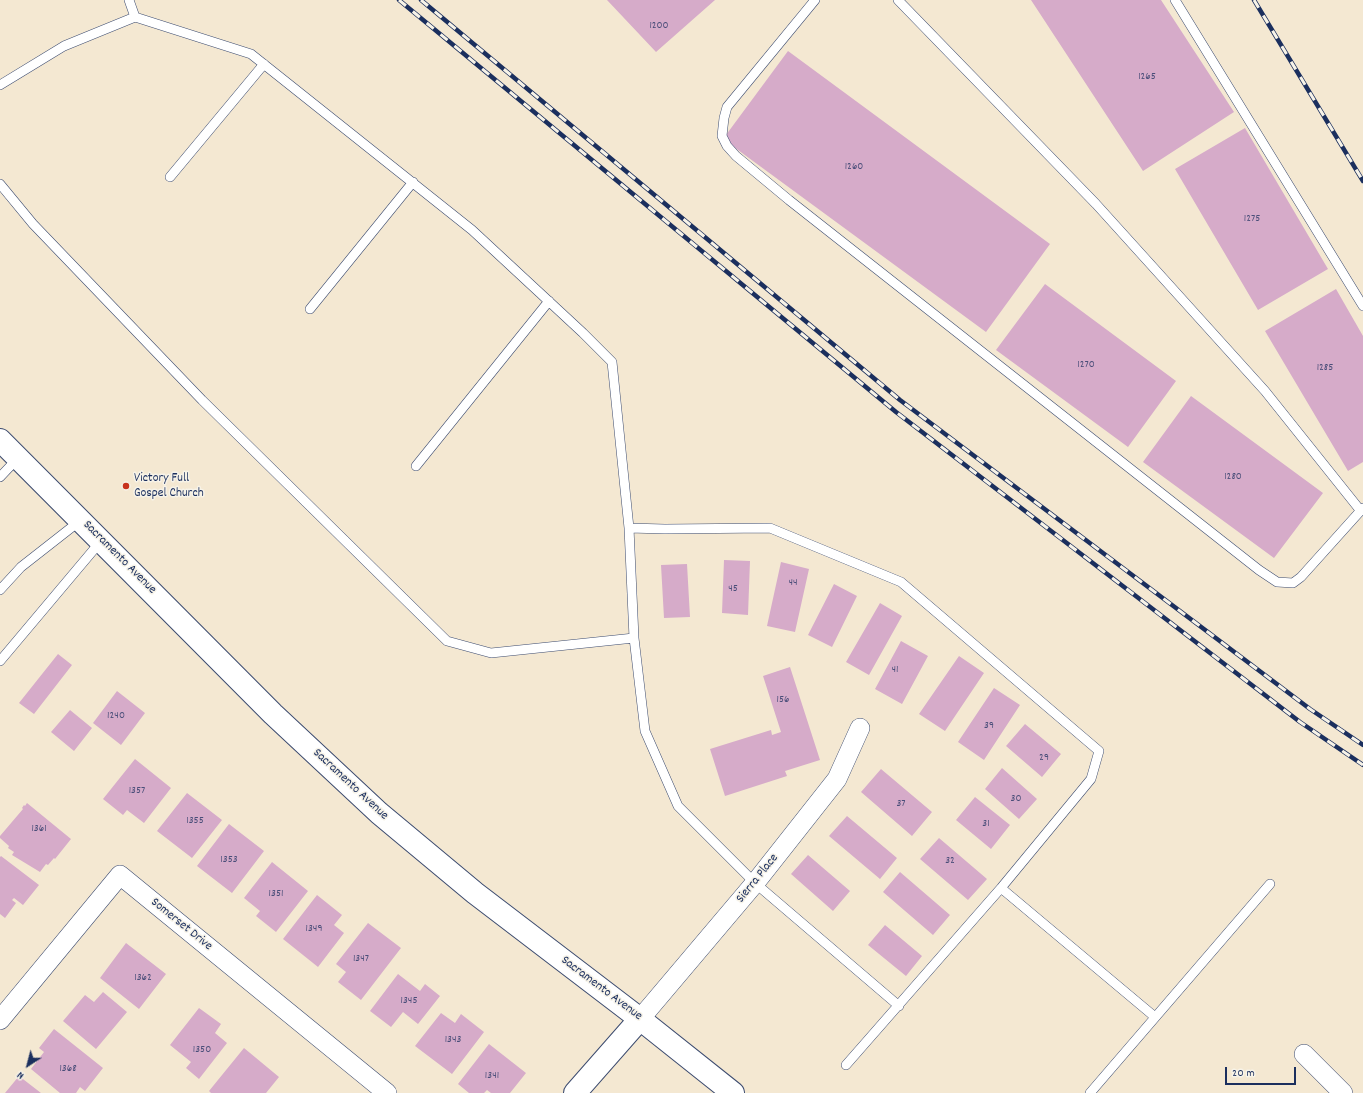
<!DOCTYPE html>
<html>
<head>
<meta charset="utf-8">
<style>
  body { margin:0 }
  #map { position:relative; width:1363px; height:1093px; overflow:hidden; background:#f4e8d2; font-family:Dekko,sans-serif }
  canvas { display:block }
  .north { position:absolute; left:8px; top:1045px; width:40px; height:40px; -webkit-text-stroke:3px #f7f3e8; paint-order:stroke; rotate:216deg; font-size:11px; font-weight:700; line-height:16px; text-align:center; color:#1b2f5e }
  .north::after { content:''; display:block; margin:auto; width:14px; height:18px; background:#1b2f5e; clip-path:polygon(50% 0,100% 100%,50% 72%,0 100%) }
  .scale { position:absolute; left:1225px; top:1067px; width:71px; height:18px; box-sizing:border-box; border:2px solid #1b2f5e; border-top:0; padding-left:5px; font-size:12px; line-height:14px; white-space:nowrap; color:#1b2f5e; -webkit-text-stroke:3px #f7f3e8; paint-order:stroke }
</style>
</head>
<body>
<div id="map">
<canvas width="1363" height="1093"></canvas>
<div class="north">N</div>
<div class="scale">20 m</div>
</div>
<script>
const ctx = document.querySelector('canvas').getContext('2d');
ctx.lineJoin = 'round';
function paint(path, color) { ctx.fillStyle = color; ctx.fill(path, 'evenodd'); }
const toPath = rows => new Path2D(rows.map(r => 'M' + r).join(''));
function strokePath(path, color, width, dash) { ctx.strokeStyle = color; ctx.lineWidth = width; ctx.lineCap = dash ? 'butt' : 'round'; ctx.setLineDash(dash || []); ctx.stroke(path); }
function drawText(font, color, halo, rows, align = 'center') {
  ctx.font = font + ' Dekko,sans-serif'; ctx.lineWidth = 3; ctx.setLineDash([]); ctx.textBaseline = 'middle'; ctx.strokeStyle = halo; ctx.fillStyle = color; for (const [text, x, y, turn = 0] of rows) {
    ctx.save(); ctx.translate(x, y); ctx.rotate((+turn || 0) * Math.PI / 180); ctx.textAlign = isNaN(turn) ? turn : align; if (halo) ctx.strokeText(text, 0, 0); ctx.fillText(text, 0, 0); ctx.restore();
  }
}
paint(toPath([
  [607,0,715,0,656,52],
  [1031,0,1161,0,1234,112,1143,171],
  [788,51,1050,244,986,332,723,139],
  [1245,128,1328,269,1258,310,1175,169],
  [1045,284,1176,381,1128,447,996,350],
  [1336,289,1363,336,1363,462,1348,471,1265,331],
  [1191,396,1323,493,1274,558,1143,462],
  [724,560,750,561,748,615,722,613],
  [781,562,809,569,795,632,767,626],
  [687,564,690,617,664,618,661,565],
  [834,584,857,596,832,647,808,635],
  [880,603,902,616,869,675,846,662],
  [901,641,928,656,902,704,875,689],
  [58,654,72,665,34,714,19,703],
  [959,656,984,673,945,731,919,714],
  [790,667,820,760,785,771,787,776,725,796,710,749,771,730,772,735,781,732,763,676],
  [994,688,1020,705,984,760,958,742],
  [117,691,145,713,121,745,93,723],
  [70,710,92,728,74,751,51,732],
  [1025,724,1061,754,1042,777,1006,746],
  [135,759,171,788,144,823,127,810,123,815,103,799],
  [1002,768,1037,799,1019,819,985,789],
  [881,769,932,812,912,836,861,792],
  [187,793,222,820,192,858,157,831],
  [975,797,1010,825,991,849,956,820],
  [27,803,71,839,55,859,54,858,48,865,46,864,40,872,12,855,14,852,8,848,9,846,0,838,0,836,23,809,22,808,24,805,25,806],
  [847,816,897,858,880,879,829,836],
  [229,824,264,851,232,893,197,866],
  [939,838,987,879,968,900,920,859],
  [808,855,850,891,833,911,791,874],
  [1,856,39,885,23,905,14,898,12,900,16,903,5,918,0,914,0,857],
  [272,862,308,891,276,932,256,916,260,911,244,898],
  [900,872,950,915,933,935,883,892],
  [317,895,342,915,334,925,344,933,318,967,283,939],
  [368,923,401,948,361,1000,338,982,346,972,336,964],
  [885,925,922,956,906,976,868,945],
  [126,943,166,974,139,1009,100,978],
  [398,974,420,991,425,984,440,996,418,1024,403,1012,391,1027,370,1011],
  [103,992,127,1012,96,1049,63,1021,85,995,94,1002],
  [199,1008,221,1024,215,1033,227,1043,199,1079,186,1068,191,1062,170,1045],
  [441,1013,455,1023,461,1014,484,1032,452,1074,415,1046],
  [54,1029,103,1068,85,1091,80,1087,76,1093,60,1093,31,1069,44,1052,39,1048],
  [489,1044,526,1073,510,1093,491,1093,487,1090,484,1093,469,1093,458,1084],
  [244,1048,279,1077,266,1093,211,1093,209,1091],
  [19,1076,41,1093,5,1093]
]), '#d6abc9');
const service = toPath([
  [129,0,135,17],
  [815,0,727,107,724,118,722,136,727,146,736,156,789,200,1090,437,1259,570,1277,582,1293,583,1301,577,1363,508],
  [898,0,1096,204,1265,391,1360,510],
  [1175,0,1363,306],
  [0,85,64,46,135,17,251,54,472,230,583,333,612,362,629,528,634,638,645,731,678,806,755,883,899,1006],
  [170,177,264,64],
  [0,184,33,224,202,400,447,641,491,653,634,638],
  [310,309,413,182],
  [416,466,549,301],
  [0,477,18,458],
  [629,528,665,529,770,528,901,582,1099,751,1091,779,1001,888,846,1065],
  [0,590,21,567,81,520],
  [0,661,101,541],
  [1001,888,1155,1017],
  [1090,1093,1270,884]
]);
const minor = toPath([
  [640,1019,755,883,837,779,860,728],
  [0,1020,120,875,387,1093],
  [1304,1054,1343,1093]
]);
const tertiary = toPath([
  [575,1093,640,1019]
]);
const secondary = toPath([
  [0,440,273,714,379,813,475,893,640,1019,733,1093]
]);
strokePath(service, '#3c4b6f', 10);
strokePath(minor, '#3c4b6f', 20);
strokePath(tertiary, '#3c4b6f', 24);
strokePath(secondary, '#3c4b6f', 24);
strokePath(service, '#fff', 9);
strokePath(minor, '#fff', 19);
strokePath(tertiary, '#fff', 22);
strokePath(secondary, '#fff', 22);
const rail = toPath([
  [399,0,896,412,1300,722,1363,765],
  [421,0,900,400,1310,709,1363,745],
  [1254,0,1363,181]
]);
strokePath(rail, '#1b2f5e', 4.5);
strokePath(rail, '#f7f3e8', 3, [9]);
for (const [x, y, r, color] of [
  [126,486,4,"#c8321e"]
]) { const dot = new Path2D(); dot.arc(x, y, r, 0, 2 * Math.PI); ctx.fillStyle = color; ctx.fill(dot); strokePath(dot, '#f7f3e8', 1.5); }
drawText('11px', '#4a4e79', null, [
  ["1200",659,26],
  ["1265",1147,77],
  ["1260",854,167],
  ["1275",1252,219],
  ["1270",1086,365],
  ["1285",1325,368],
  ["1280",1233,477],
  ["44",793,583],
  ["45",733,589],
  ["41",895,670],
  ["156",783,700],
  ["1240",116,716],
  ["39",989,726],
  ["29",1044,758],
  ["1357",137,791],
  ["30",1016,799],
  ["37",901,804],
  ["1355",195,821],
  ["31",986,824],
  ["1361",39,829],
  ["1353",229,860],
  ["32",950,861],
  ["1351",276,894],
  ["1349",314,929],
  ["1347",361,959],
  ["1362",143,978],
  ["1345",409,1001],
  ["1343",453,1040],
  ["1350",202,1050],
  ["1368",68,1069],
  ["1341",492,1076]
]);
drawText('13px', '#1b2f5e', '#f7f3e8', [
  ["Victory Full",134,479],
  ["Gospel Church",134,494]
], 'left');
drawText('13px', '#1b2f5e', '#f7f3e8', [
  ["Sacramento Avenue",119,558,45],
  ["Sacramento Avenue",350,785,43],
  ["Sierra Place",758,879,-51],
  ["Somerset Drive",181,925,39],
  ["Sacramento Avenue",601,989,37]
]);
</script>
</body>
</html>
